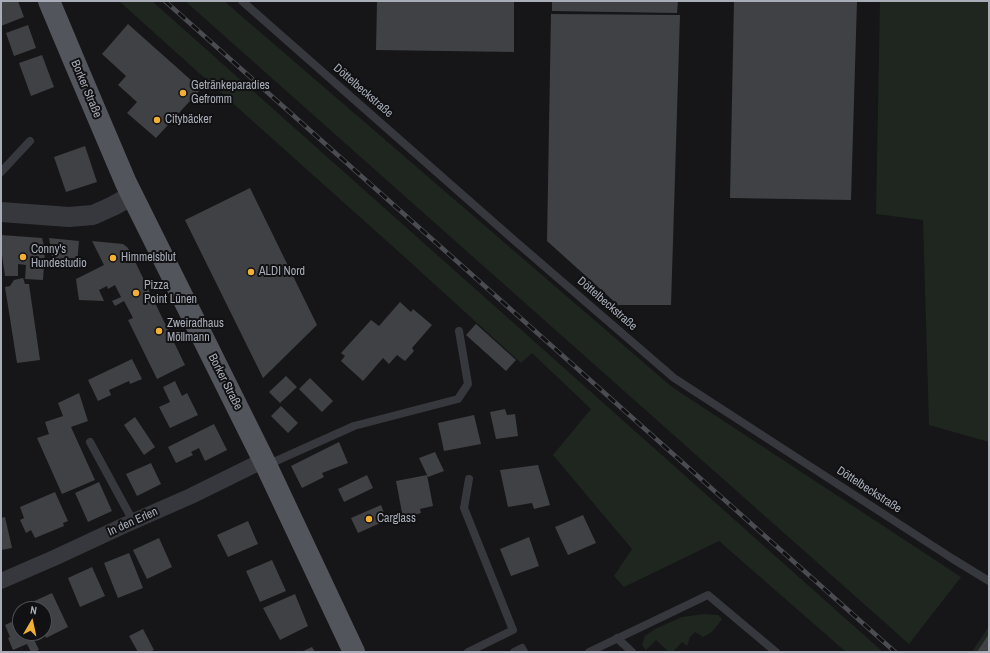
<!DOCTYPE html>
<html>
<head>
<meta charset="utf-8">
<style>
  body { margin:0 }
  #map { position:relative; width:990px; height:653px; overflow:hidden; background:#161618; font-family:"Archivo Narrow",sans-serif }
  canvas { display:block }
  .frame { position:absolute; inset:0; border:2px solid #a8adb8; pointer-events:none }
  .north { position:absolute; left:12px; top:601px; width:40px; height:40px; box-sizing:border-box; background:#111113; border:1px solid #4d4f55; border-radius:50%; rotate:9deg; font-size:11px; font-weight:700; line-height:16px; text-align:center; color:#a8adb8 }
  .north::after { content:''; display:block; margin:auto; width:14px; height:18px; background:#f2b134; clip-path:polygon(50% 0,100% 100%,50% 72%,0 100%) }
</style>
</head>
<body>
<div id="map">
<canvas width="990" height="653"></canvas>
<div class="frame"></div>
<div class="north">N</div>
</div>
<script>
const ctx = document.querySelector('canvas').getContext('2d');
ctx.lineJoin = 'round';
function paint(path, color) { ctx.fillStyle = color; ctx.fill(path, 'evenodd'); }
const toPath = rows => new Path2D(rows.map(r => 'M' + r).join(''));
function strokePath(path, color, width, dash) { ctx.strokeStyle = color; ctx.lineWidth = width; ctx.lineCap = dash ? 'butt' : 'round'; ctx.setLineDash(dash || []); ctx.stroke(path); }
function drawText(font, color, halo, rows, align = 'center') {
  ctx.font = font + ' "Archivo Narrow",sans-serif'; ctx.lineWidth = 4; ctx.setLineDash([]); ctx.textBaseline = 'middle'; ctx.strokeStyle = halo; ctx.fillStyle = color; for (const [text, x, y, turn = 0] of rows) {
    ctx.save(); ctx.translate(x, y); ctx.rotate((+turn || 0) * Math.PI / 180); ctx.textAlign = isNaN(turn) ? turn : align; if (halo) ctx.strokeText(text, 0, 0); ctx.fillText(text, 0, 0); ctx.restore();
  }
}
paint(toPath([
  [119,1,152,1,883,652,846,652,719,541,624,587,614,576,632,549,553,455,591,409,532,353,521,363,399,252,209,82],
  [185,1,224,1,672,387,961,577,909,644],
  [880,1,989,1,989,442,929,425,923,220,876,214],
  [704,614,718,615,722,619,712,632,703,637,695,632,690,637,687,646,682,642,673,652,669,652,656,640,646,650,642,645,645,636,655,629,682,617],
  [989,626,989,652,972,652]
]), '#1e261f');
paint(toPath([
  [1,1,18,1,24,17,1,26],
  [377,1,514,1,514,52,376,50],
  [552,1,678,1,677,13,552,11],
  [734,1,857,1,851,200,730,198],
  [551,14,680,15,671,305,618,305,547,241],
  [128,24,201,89,156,138,127,113,137,102,118,85,126,76,102,54],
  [28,25,36,48,14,56,6,33],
  [42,55,54,87,31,96,19,63],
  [85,146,97,182,66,192,54,157],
  [250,188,317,325,263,378,185,220],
  [1,235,42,238,45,250,43,280,25,279,26,265,18,264,18,276,5,276,1,248],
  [49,238,79,241,77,265,53,263],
  [92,241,123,244,127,247,130,251,185,365,157,379,128,320,133,318,124,301,115,306,112,301,121,297,115,285,108,289,107,286,99,290,104,301,79,300,76,279,104,265],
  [23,278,25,284,29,284,40,360,17,363,5,287,10,286,14,280],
  [400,302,411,312,413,309,432,325,412,348,414,351,405,361,397,355,389,364,383,358,363,381,341,361,345,356,341,353,371,320,379,326],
  [476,324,516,360,506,371,466,335],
  [132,359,142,379,130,384,129,381,109,390,111,395,98,401,88,380],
  [286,376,297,387,280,403,269,392],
  [310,378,333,401,322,412,299,389],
  [175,381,182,396,187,393,198,415,170,428,159,407,170,402,163,387],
  [79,393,88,421,71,427,95,480,62,494,37,438,49,434,45,422,63,416,58,403],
  [281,406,298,423,288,433,271,416],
  [505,409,507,415,515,414,518,436,496,439,490,412],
  [474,415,481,444,444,451,438,423],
  [135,417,155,447,144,455,124,425],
  [214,424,227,450,205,461,199,448,191,452,193,455,176,463,168,447],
  [339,442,348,463,322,473,324,477,302,488,291,466],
  [435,452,444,471,428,477,419,458],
  [151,463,161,484,137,496,126,474],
  [538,465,550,505,534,509,532,503,508,507,500,470],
  [367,475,373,488,344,502,338,489],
  [427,475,433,506,420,509,421,513,403,518,396,481],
  [99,482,112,511,88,522,75,493],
  [55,492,68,521,63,523,64,526,35,538,31,530,26,533,20,520,24,518,20,507],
  [381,505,387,520,358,533,351,518],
  [583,515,596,543,568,555,555,527],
  [5,517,12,548,1,550,1,518],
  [248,521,258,544,228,557,217,535],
  [529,537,539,566,511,576,500,549],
  [159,538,172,567,147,579,133,550],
  [129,553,143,588,118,598,104,563],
  [272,560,286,591,260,602,246,571],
  [92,567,105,596,80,607,68,578],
  [52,593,68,627,46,638,44,633,44,609,33,609,30,603],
  [295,594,308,626,280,640,263,608],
  [20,618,20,633,31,633,39,650,34,652,31,652,27,644,13,650,8,638,10,637,5,625],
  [143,629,154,650,149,652,138,652,129,636],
  [989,634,989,652,977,652],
  [312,647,315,652,301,652]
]), '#404145');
strokePath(toPath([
  [242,1,515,241,674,378,953,559,989,581],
  [1,172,30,141],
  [90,442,133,521],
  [267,465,354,426,458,399,468,384,459,331],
  [617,638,632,652],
  [468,652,513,630,464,508,469,479],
  [514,652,522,648,524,652],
  [589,652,708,595,776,652]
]), '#37383d', 8);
strokePath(toPath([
  [1,581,54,558,125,525,191,496,264,460]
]), '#37383d', 16);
strokePath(toPath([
  [1,212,69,217,93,215,113,206,133,195]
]), '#37383d', 20);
strokePath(toPath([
  [49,1,75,63,126,183,266,465,354,652]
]), '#53555c', 22);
const rail = toPath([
  [165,1,895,652]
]);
strokePath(rail, '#4a4c52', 4.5);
strokePath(rail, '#111113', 3, [9]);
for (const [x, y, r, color] of [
  [183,93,4,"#f2b134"],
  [157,120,4,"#f2b134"],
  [23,257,4,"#f2b134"],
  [113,258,4,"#f2b134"],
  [251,272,4,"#f2b134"],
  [136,293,4,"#f2b134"],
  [159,331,4,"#f2b134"],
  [369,519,4,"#f2b134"]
]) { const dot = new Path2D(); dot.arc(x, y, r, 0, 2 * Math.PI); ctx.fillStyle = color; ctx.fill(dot); strokePath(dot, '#111113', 1.5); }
drawText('12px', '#a8adb8', '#111113', [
  ["Getränkeparadies",191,86],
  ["Gefromm",191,100],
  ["Citybäcker",165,120],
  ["Conny's",31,250],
  ["Hundestudio",31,264],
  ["Himmelsblut",121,258],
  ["ALDI Nord",259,272],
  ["Pizza",144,286],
  ["Point Lünen",144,300],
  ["Zweiradhaus",167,324],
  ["Möllmann",167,338],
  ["Carglass",377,519]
], 'left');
drawText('12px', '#a8adb8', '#111113', [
  ["Borker Straße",86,89,67],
  ["Döttelbeckstraße",363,91,41],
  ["Döttelbeckstraße",607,304,41],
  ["Borker Straße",225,382,63],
  ["Döttelbeckstraße",869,490,33],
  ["In den Erlen",133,522,-24]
]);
</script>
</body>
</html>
